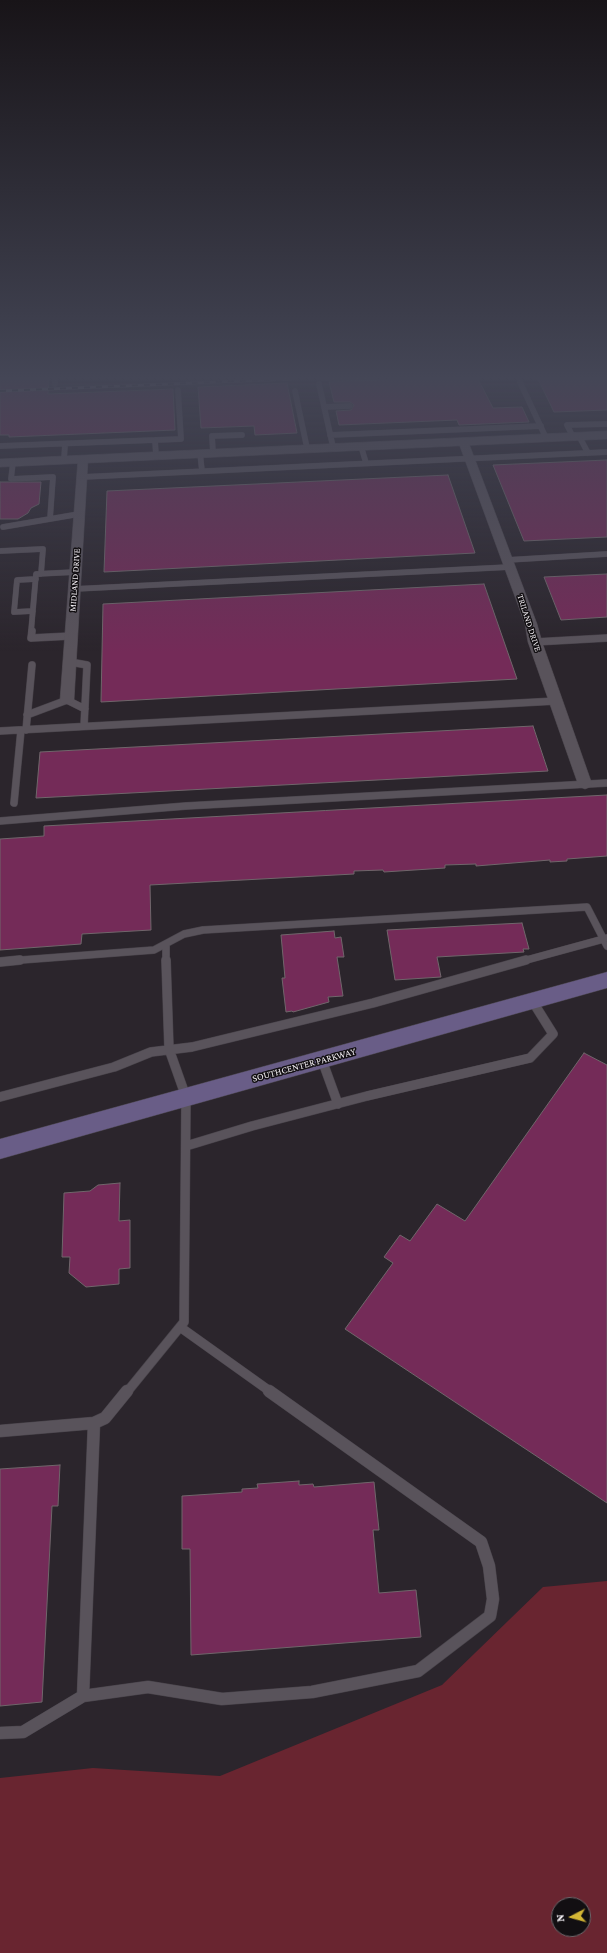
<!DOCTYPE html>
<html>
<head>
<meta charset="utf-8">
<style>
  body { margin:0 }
  #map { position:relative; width:607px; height:1953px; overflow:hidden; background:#2b252c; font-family:"Crimson Pro",serif }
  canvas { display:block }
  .north { position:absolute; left:551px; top:1897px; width:40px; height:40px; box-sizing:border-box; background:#120f12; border:1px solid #6b676b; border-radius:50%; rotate:264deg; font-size:11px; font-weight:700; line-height:16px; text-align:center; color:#f0ecf1 }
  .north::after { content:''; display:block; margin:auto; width:14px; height:18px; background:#d3b635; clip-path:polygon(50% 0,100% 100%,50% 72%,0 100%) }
</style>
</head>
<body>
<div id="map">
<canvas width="607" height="1953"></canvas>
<div class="north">N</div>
</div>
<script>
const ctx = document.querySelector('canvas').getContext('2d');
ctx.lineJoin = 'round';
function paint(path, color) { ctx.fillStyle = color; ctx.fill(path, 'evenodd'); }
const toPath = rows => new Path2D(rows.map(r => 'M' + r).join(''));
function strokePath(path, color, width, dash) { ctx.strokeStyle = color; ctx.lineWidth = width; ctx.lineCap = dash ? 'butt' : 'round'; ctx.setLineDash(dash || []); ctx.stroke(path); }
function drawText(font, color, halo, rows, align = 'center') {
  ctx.font = font + ' "Crimson Pro",serif'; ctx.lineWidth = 3; ctx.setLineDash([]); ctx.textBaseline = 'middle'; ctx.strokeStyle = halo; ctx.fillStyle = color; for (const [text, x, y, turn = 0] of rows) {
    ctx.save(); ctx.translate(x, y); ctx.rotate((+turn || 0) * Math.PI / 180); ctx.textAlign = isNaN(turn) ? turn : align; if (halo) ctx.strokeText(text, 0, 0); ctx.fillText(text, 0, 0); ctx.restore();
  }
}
paint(toPath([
  [607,1581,607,1953,0,1953,0,1778,93,1768,220,1776,442,1685,543,1587],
  [559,1905,583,1905,583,1929,559,1929]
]), '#692530');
const building = toPath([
  [0,379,49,379,48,394,173,389,175,430,9,437,9,435,0,435,0,379],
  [401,379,478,379,493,408,522,407,529,422,459,425,457,420,339,425,336,411,351,410,354,405,350,402,334,402,329,382,401,379],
  [538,379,607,379,607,410,554,412,538,379],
  [287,383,297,433,255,435,254,426,201,428,198,387,287,383],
  [607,460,607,537,524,541,493,465,607,460],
  [448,475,475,553,104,572,107,491,448,475],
  [0,482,41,482,39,504,31,508,28,513,18,519,0,519,0,482],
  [607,574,607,617,561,620,544,577,607,574],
  [484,584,517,679,101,702,103,604,484,584],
  [533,726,548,771,36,798,40,752,533,726],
  [607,795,607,856,567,859,567,861,550,862,550,860,476,866,476,864,445,865,445,868,384,872,383,870,354,871,354,874,150,885,151,930,82,934,81,944,0,950,0,839,44,836,44,826,607,795],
  [522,923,529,949,523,949,524,952,437,957,441,977,395,980,387,930,522,923],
  [334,931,335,938,341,937,344,957,337,957,343,996,328,997,329,1002,293,1012,292,1011,286,1012,282,978,285,978,281,935,334,931],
  [584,1053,607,1065,607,1503,345,1329,393,1263,384,1257,400,1235,410,1241,437,1204,465,1221,584,1053],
  [120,1183,119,1221,130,1220,130,1268,119,1269,119,1284,86,1287,69,1273,70,1257,62,1257,64,1193,90,1191,98,1185,120,1183],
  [60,1465,58,1506,52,1506,42,1702,0,1706,0,1469,60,1465],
  [299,1481,299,1485,313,1484,314,1487,374,1482,379,1530,373,1530,379,1593,416,1590,421,1637,191,1655,190,1549,182,1549,182,1496,242,1492,242,1489,258,1488,257,1484,299,1481]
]);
paint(building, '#742b58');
strokePath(building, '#70666b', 1);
const serviceFar3 = toPath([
  [55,379,55,384],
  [520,382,546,438],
  [319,384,333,447],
  [295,391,307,448],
  [324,407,350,406],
  [330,435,541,426],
  [579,436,588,453],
  [573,437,567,425,607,424],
  [155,440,156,456],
  [0,446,181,439,178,390],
  [361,446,366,463],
  [200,453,202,471],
  [213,453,212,436,242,435],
  [64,460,65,444],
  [13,462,11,479,53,477,50,519],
  [82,477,607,452],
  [3,527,79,514],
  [0,551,43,549,41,574],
  [507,560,607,554],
  [74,589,510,567],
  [33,611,14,612,17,580,36,579],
  [31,632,36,574,76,572]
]);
const serviceFar2 = toPath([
  [32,631,31,638,71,636],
  [535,642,607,638],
  [70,662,87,665,84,726],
  [27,715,67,700,85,709],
  [26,730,32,665],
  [0,731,556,701],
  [14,803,21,730],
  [0,821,186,806,607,783],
  [166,944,166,961],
  [8,961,154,950,184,934,203,930,587,907,607,946],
  [523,961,607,938]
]);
const serviceFar1 = toPath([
  [0,962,20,960],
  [322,1060,338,1104],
  [0,1097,114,1067,151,1052,192,1047,373,1003,526,960],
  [186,1146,252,1126,367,1096,530,1058,553,1034,533,1002],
  [180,1327,271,1392],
  [127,1392,184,1322,186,1097,169,1049,166,960]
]);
const service = toPath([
  [94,1423,83,1696,148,1687,222,1699,312,1692,418,1671,490,1616,493,1599,489,1566,481,1542,269,1391],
  [0,1431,94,1423,105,1418,127,1391],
  [0,1733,23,1732,83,1696]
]);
const minor = toPath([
  [463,438,468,441,537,624,542,642,592,784,590,787,585,789,580,787,578,784,528,642,525,624,458,441,463,438],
  [83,456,88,459,74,700,72,703,67,704,62,703,60,700,78,459,83,456]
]);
const tertiary = toPath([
  [607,431,607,439,0,467,0,459,607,431]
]);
const secondary = toPath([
  [607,972,607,988,0,1159,0,1139,607,972]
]);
strokePath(serviceFar3, '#48434a', 6);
strokePath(serviceFar2, '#48434a', 8);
strokePath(serviceFar1, '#48434a', 10);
strokePath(service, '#48434a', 13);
strokePath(minor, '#48434a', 1);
strokePath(tertiary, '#48434a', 1);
strokePath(secondary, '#48434a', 1);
strokePath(serviceFar3, '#59535b', 5.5);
strokePath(serviceFar2, '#59535b', 7);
strokePath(serviceFar1, '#59535b', 9);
strokePath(service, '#59535b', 12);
paint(minor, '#59535b');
paint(tertiary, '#59535b');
paint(secondary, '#695d87');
const rail = toPath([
  [323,379,375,379],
  [0,391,291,379]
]);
strokePath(rail, '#8b858c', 3);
strokePath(rail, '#120f12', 2, [6]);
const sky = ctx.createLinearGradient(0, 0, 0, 652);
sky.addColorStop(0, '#181418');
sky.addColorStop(0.58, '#444656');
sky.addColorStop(1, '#44465600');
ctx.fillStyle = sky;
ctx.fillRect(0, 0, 607, 652);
drawText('9px', '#f0ecf1', '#120f12', [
  ["MIDLAND DRIVE",75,580,-86],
  ["TRILAND DRIVE",529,623,72]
]);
drawText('10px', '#f0ecf1', '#120f12', [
  ["SOUTHCENTER PARKWAY",304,1065,-15]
]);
</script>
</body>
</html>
